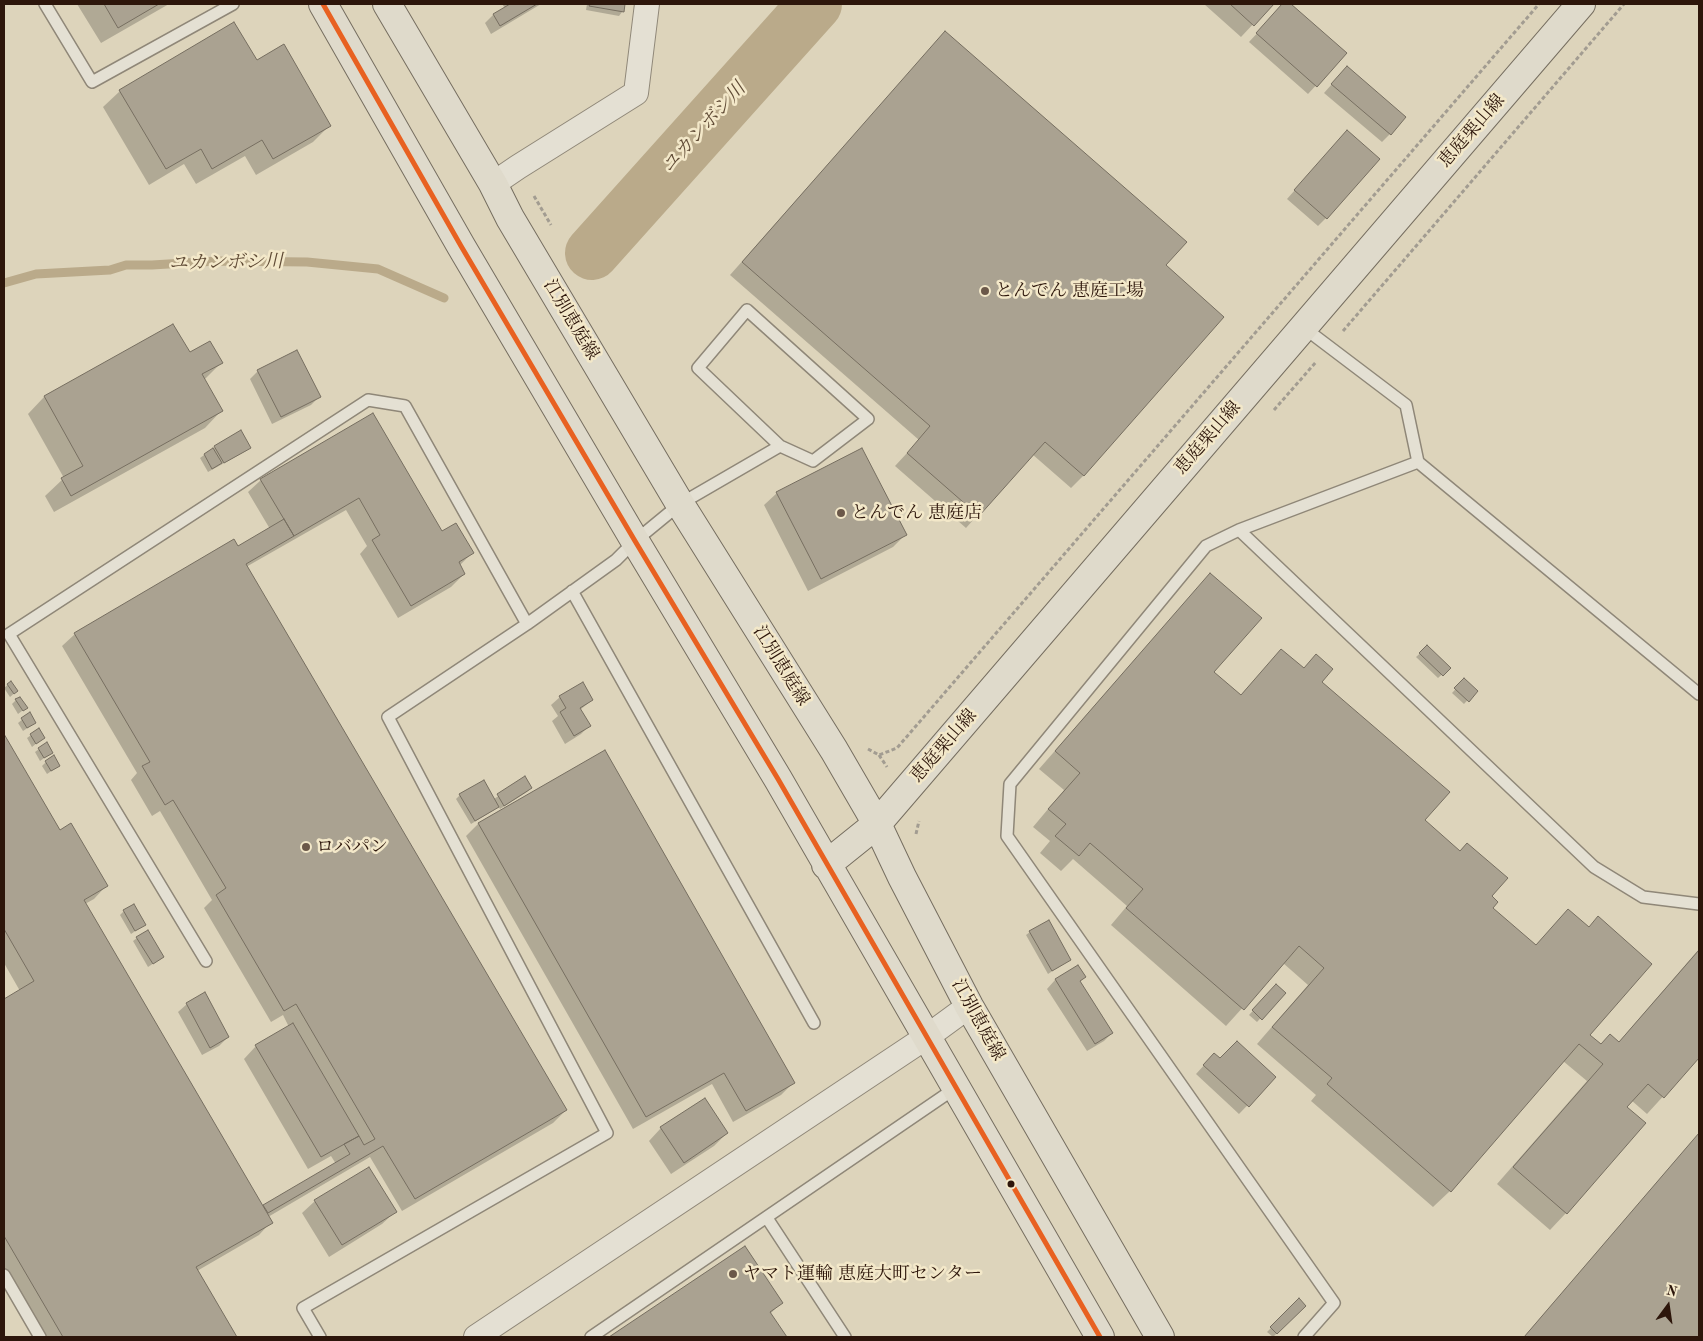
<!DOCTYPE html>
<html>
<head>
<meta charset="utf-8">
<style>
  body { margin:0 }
  #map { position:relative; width:1703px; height:1341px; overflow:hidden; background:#ddd4bb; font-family:"Old Standard TT",serif }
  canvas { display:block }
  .frame { position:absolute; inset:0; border:5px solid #2d160b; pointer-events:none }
  .north { position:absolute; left:1643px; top:1281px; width:50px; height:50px; -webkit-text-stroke:4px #f3e8c9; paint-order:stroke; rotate:14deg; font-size:14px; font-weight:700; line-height:20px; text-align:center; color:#2d160b }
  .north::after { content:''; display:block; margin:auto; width:18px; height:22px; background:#2d160b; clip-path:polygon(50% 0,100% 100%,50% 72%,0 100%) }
</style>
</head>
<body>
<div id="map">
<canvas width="1703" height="1341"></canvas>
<div class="frame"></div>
<div class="north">N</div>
</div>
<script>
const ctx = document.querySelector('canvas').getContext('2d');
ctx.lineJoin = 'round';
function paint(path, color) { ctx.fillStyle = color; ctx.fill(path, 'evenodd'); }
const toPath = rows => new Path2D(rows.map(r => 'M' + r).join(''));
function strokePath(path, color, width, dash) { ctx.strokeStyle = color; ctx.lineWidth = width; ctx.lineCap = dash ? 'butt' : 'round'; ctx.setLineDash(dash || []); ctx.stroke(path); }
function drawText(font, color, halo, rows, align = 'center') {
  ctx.font = font + ' "Old Standard TT","Noto Serif JP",serif'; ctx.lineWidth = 5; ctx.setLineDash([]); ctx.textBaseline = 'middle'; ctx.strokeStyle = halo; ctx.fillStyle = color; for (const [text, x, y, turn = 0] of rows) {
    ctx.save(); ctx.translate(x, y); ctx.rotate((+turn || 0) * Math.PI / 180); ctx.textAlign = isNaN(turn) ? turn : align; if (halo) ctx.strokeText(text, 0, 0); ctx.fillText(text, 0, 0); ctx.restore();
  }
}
paint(toPath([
  [77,4,169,4,101,43],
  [502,4,541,4,491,34,485,23,493,15,505,8],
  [587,4,624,4,622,12,619,16,586,10],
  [1204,4,1272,4,1241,37],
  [1284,4,1290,4,1346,53,1308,94,1249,42],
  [945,32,1164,265,1084,475,1071,488,1032,454,966,528,895,466,919,440,730,275],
  [256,62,330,125,313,142,256,175,245,156,196,184,184,164,149,185,103,107,120,91],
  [1339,76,1390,134,1382,142,1324,93],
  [1339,140,1326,218,1318,226,1287,199],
  [173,325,189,354,221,363,204,380,221,411,205,428,54,512,45,496,64,478,28,414,44,397],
  [258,371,319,397,311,405,272,424,250,379],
  [373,415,442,532,472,553,459,566,464,574,451,587,398,618,360,554,367,546,346,510,246,567,566,1110,553,1123,402,1211,370,1157,268,1217,271,1222,259,1235,197,1271,236,1337,43,1337,4,1270,4,1000,20,991,4,963,4,736,60,832,106,886,94,899,85,904,262,1207,336,1164,331,1156,308,1169,244,1059,256,1046,289,1027,283,1015,271,1022,204,908,212,900,160,811,152,816,131,780,137,773,62,646,75,634,270,529,248,492,261,480],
  [215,447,250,448,246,451,208,472,200,458],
  [777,493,906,534,893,547,808,591,764,505],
  [1210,575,1213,672,1240,696,1281,650,1320,682,1423,820,1459,852,1467,844,1490,896,1492,908,1535,946,1568,910,1589,1035,1600,1045,1618,1043,1699,949,1699,1057,1647,1114,1631,1100,1626,1107,1566,1213,1550,1230,1497,1184,1587,1081,1563,1061,1450,1191,1433,1207,1311,1101,1316,1095,1257,1044,1308,985,1283,963,1226,1026,1111,925,1127,906,1073,859,1061,871,1040,853,1050,841,1033,827,1064,790,1039,769,1194,592],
  [1427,647,1449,668,1438,678,1416,657],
  [1464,680,1476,691,1464,704,1452,693],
  [10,683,17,691,10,697,4,688],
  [560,697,592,700,580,710,589,726,581,734,565,744,552,721,558,716,551,705],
  [16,700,26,708,18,714,12,704],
  [29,714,35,723,23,731,18,723],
  [38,730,43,738,32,747,27,738],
  [39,749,51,753,40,761,35,752],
  [46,762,59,766,47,774,42,766],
  [525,778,531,788,527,792,500,809,498,806,494,810,471,824,456,799,460,795,494,799],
  [478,824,794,1082,781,1095,733,1122,712,1084,633,1129,466,836],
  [124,911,144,925,131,934,120,915],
  [1030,932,1069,960,1048,974,1026,935],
  [137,938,163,957,148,967,133,941],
  [1078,967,1084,977,1080,982,1112,1033,1104,1041,1087,1051,1047,989,1055,980],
  [1276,986,1284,993,1257,1022,1249,1015],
  [187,1004,228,1037,219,1046,202,1055,178,1012],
  [1206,1063,1275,1077,1239,1114,1196,1074],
  [661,1128,727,1133,714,1146,671,1174,649,1141],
  [1699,1133,1699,1337,1524,1337],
  [315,1201,395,1212,382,1224,329,1257,302,1213],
  [745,1248,782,1302,770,1314,786,1337,611,1337],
  [1299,1300,1305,1306,1273,1337,1267,1332]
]), '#0003');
strokePath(toPath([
  [4,283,36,274,110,270,126,265,152,265,217,261,307,262,378,269,444,298]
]), '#baaa8a', 9);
strokePath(toPath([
  [592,253,815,4]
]), '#baaa8a', 54);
const building = toPath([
  [104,4,159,4,118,28,104,4],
  [510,4,537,4,500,26,493,14,510,4],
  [590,4,625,4,624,12,589,6,590,4],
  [1230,4,1274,4,1254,26,1230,4],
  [1282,4,1291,4,1347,53,1317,87,1256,33,1282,4],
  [234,22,257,60,284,44,331,126,273,159,262,140,212,169,201,149,166,169,119,90,234,22],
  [945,31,1187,242,1166,265,1224,317,1084,476,1045,442,979,516,907,453,930,426,742,262,945,31],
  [1347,66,1406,117,1391,135,1331,84,1347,66],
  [1347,130,1380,159,1327,219,1294,190,1347,130],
  [173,324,190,352,210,341,223,363,202,374,223,411,71,496,61,478,83,466,44,396,173,324],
  [297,350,321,397,281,417,257,370,297,350],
  [373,413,442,531,456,523,474,553,459,562,465,574,411,606,372,540,380,535,359,498,294,536,260,479,373,413],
  [241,430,251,448,224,463,214,446,241,430],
  [213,448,222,463,212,469,204,454,213,448],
  [862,448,907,535,821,579,776,492,862,448],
  [284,519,294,536,246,564,567,1110,415,1199,383,1146,268,1213,263,1205,350,1154,344,1144,359,1136,364,1145,375,1139,296,1004,284,1011,216,895,226,888,173,800,165,805,142,766,150,762,74,633,234,539,238,546,284,519],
  [1210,573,1262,618,1214,672,1241,695,1281,649,1304,668,1316,654,1333,669,1322,682,1450,792,1425,820,1460,851,1467,843,1508,878,1492,896,1498,902,1493,908,1536,945,1568,909,1589,927,1598,916,1652,964,1590,1035,1601,1044,1610,1034,1619,1042,1699,950,1699,1058,1664,1098,1648,1084,1627,1107,1646,1123,1567,1214,1513,1167,1603,1064,1579,1044,1451,1192,1327,1084,1332,1078,1272,1027,1324,968,1299,946,1244,1010,1126,908,1143,889,1090,843,1079,856,1055,836,1066,824,1048,809,1080,773,1055,751,1210,573],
  [1427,645,1451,668,1443,676,1419,653,1427,645],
  [1464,678,1478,691,1469,702,1454,688,1464,678],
  [11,681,18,691,14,694,7,684,11,681],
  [583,682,593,700,580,708,591,726,574,736,560,712,566,708,559,696,583,682],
  [20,697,28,708,23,711,15,699,20,697],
  [30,712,36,723,27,728,21,718,30,712],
  [39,728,45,738,36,744,30,734,39,728],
  [4,734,60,830,71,823,108,886,84,900,273,1223,196,1267,237,1337,63,1337,4,1236,4,999,34,981,4,929,4,734],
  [47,742,53,753,44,758,38,748,47,742],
  [605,750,795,1083,746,1111,724,1073,646,1117,478,823,605,750],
  [54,755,60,766,51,771,45,761,54,755],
  [525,776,532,788,504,806,497,794,525,776],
  [484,780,499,807,475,821,459,794,484,780],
  [134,904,146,925,135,931,123,910,134,904],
  [1049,920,1071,960,1052,971,1029,931,1049,920],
  [148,930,164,957,153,964,136,937,148,930],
  [1078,965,1086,977,1080,981,1113,1033,1095,1044,1055,979,1078,965],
  [1276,984,1286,993,1262,1020,1252,1010,1276,984],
  [205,992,229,1037,210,1048,186,1003,205,992],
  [293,1023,359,1136,321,1157,255,1045,293,1023],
  [1237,1041,1276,1077,1249,1107,1203,1065,1214,1053,1220,1058,1237,1041],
  [705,1098,728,1133,684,1163,660,1127,705,1098],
  [1699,1133,1699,1337,1524,1337,1699,1133],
  [369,1167,397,1212,342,1245,314,1200,369,1167],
  [745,1246,783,1303,770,1312,787,1337,609,1337,745,1246],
  [1299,1298,1306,1306,1277,1334,1270,1327,1299,1298]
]);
paint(building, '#aaa291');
strokePath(building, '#766e60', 1);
const service = toPath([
  [45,4,92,82,233,4],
  [747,310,868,419,813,461,780,446,698,368,747,310],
  [1303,327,1406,405,1418,462],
  [1239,530,1594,867,1643,897,1699,904],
  [572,591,814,1023],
  [527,624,616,560,635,541,680,504,780,446],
  [206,961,9,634,368,400,405,406,527,624,388,717,607,1133,303,1308,320,1337],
  [767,1218,845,1337],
  [4,1275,40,1337],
  [591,1337,957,1087],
  [1304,1337,1334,1303,1007,836,1010,784,1206,546,1239,530,1418,462,1699,694]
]);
const minor = toPath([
  [493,184,518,167,636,93,647,4],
  [476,1337,928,1036,969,1006]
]);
const primary = toPath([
  [323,4,461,246,635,541,778,779,1100,1337],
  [387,4,493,184,510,218,680,504,834,750,877,824,902,877,969,1006,1160,1337],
  [826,865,877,824,1581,4]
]);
strokePath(service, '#8f8778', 14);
strokePath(minor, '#8f8778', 26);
strokePath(primary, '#766e60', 30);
strokePath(toPath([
  [534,196,551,225],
  [1343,331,1624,4],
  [1274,410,1316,362],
  [868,749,879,755,897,748,1539,4],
  [879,755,887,767],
  [916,834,919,821]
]), '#a29c91', 3, [4, 2.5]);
strokePath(service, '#e4e0d3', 11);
strokePath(minor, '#e4e0d3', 24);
strokePath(primary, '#dfdacb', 28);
strokePath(toPath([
  [323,4,461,246,635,541,778,779,1100,1337]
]), '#e86121', 5);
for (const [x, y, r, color] of [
  [985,291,5,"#6b5849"],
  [841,513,5,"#6b5849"],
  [306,847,5,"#6b5849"],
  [1011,1184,4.5,"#2d160b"],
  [733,1274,5,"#6b5849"]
]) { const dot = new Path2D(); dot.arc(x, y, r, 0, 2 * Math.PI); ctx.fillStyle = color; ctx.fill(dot); strokePath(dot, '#f3e8c9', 2); }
drawText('18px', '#2d160b', '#f3e8c9', [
  ["恵庭栗山線",1472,131,-49],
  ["江別恵庭線",571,320,59],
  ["恵庭栗山線",1208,438,-49],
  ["江別恵庭線",781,666,58],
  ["恵庭栗山線",944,746,-49],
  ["江別恵庭線",978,1020,61]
]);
drawText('18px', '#2d160b', '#f3e8c9', [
  ["とんでん 恵庭工場",995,291],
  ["とんでん 恵庭店",851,513],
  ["ロバパン",316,847],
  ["ヤマト運輸 恵庭大町センター",743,1274]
], 'left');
drawText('italic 19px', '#5f4a35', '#f3e8c9', [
  ["ユカンボシ川",704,128,-48],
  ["ユカンボシ川",226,263,-1]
]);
</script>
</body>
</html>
